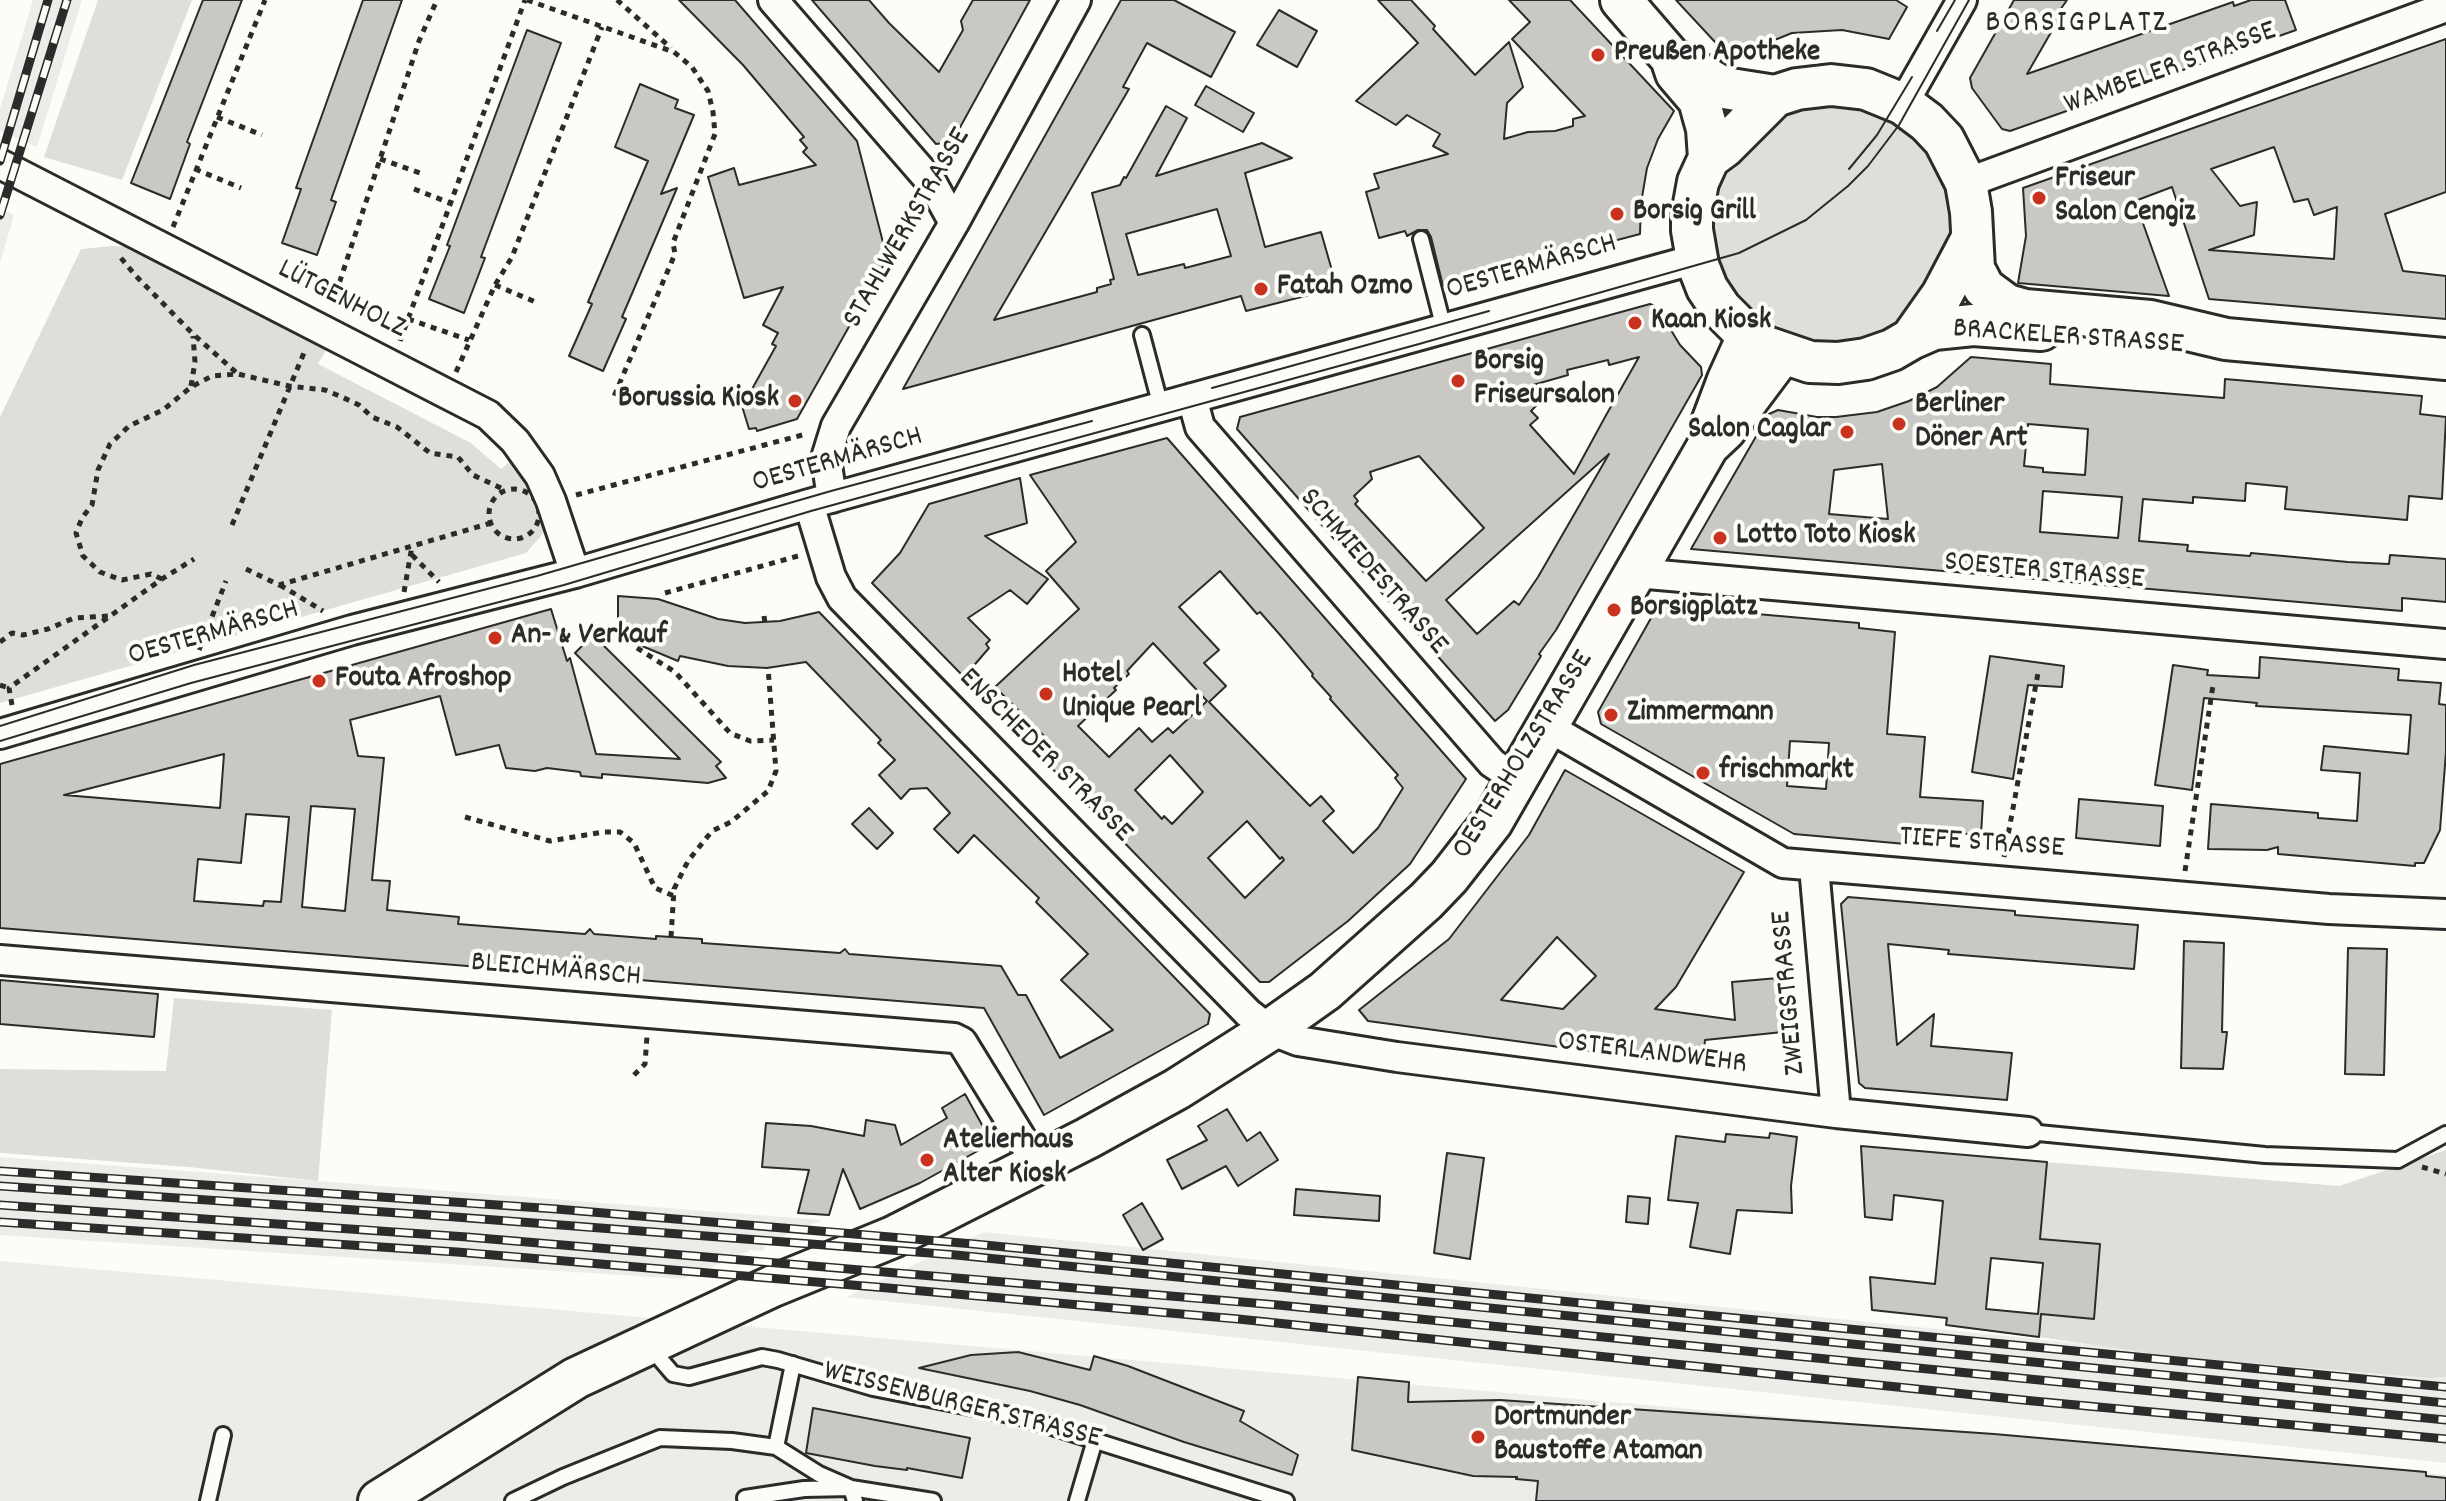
<!DOCTYPE html>
<html>
<head>
<meta charset="utf-8">
<style>
  body { margin:0 }
  canvas { display:block; background:#fdfcf7 }
</style>
</head>
<body>
<canvas width="2446" height="1501"></canvas>
<script>
const ctx = document.querySelector('canvas').getContext('2d');
ctx.lineJoin = 'round';
function paint(path, color) { ctx.fillStyle = color; ctx.fill(path, 'evenodd'); }
const toPath = rows => new Path2D(rows.map(r => 'M' + r).join(''));
function strokePath(path, color, width, dash) { ctx.strokeStyle = color; ctx.lineWidth = width; ctx.lineCap = dash ? 'butt' : 'round'; ctx.setLineDash(dash || []); ctx.stroke(path); }
function drawText(font, color, halo, rows, align = 'center') {
  ctx.font = font + ' Dekko,sans-serif'; ctx.lineWidth = 8; ctx.setLineDash([]); ctx.textBaseline = 'middle'; ctx.strokeStyle = halo; ctx.fillStyle = color; for (const [text, x, y, turn = 0] of rows) {
    ctx.save(); ctx.translate(x, y); ctx.rotate((+turn || 0) * Math.PI / 180); ctx.textAlign = isNaN(turn) ? turn : align; if (halo) ctx.strokeText(text, 0, 0); ctx.fillText(text, 0, 0); ctx.restore();
  }
}
paint(toPath([
  [33,0,82,0,37,147,0,131,0,109],
  [0,208,14,215,0,263],
  [0,1157,318,1181,822,1220,765,1244,764,1251,751,1250,684,1279,0,1235],
  [984,1232,2095,1345,2429,1378,2446,1377,2446,1463,846,1297],
  [0,1261,2446,1475,2446,1501,0,1501]
]), '#edece8');
paint(toPath([
  [98,0,192,0,122,180,44,157],
  '1710 224a121 121 0 1 1 242 0a121 121 0 1 1-242 0Z',
  [112,246,144,247,330,343,318,364,471,443,501,469,514,458,532,485,549,527,526,553,0,703,0,417,81,249],
  [174,998,332,1010,318,1181,189,1167,0,1153,0,1069,166,1071],
  [2446,1150,2446,1377,2429,1378,2170,1356,2039,1337,2041,1314,2094,1319,2100,1245,2039,1239,2034,1161,2339,1186]
]), '#dfdeda');
const building = toPath([
  [203,0,242,0,187,142,190,144,170,199,131,183,203,0],
  [363,0,402,0,331,200,336,202,317,255,282,243,301,189,296,188,363,0],
  [679,0,735,0,857,141,886,254,886,261,797,419,757,431,756,428,749,429,738,393,752,389,776,346,772,344,778,333,763,325,783,287,744,298,708,177,734,168,739,185,816,165,803,152,807,148,800,140,804,137,743,65,679,0],
  [812,0,869,0,889,23,939,72,963,30,961,21,973,0,1030,0,952,142,936,144,812,0],
  [1121,0,1174,0,1235,32,1211,77,1147,43,1123,87,1129,89,994,320,1097,292,1097,288,1111,284,1110,280,1114,279,1092,193,1120,185,1124,177,1126,178,1166,106,1187,118,1156,176,1262,143,1292,158,1245,173,1265,247,1321,232,1337,288,1246,311,1241,296,903,389,1121,0],
  [1217,209,1231,256,1185,268,1184,264,1138,275,1126,234,1217,209],
  [1378,0,1411,0,1435,26,1433,29,1475,75,1509,42,1523,87,1507,103,1504,139,1528,132,1555,131,1573,126,1573,119,1585,116,1512,39,1530,22,1509,0,1570,0,1674,111,1658,139,1647,168,1641,203,1640,234,1443,286,1431,237,1427,230,1418,230,1407,236,1405,231,1379,238,1366,192,1379,188,1374,174,1448,154,1433,146,1440,134,1407,115,1396,125,1356,101,1418,43,1378,0],
  [1676,0,1896,0,1907,7,1889,39,1842,30,1792,33,1735,56,1728,56,1676,0],
  [2014,0,2067,0,2058,13,2061,15,2027,74,2233,2,2234,6,2251,0,2285,0,2296,30,2010,131,2002,129,1972,88,1970,78,2014,0],
  [1279,10,1317,31,1297,67,1257,45,1279,10],
  [527,30,561,43,481,257,485,258,464,313,429,299,450,246,447,245,527,30],
  [2446,39,2446,192,2385,214,2403,271,2446,276,2446,319,2209,299,2172,187,2135,201,2169,296,2018,283,2026,236,2023,188,2446,39],
  [2274,147,2294,202,2308,199,2314,215,2337,207,2334,259,2209,250,2254,235,2257,202,2240,206,2211,169,2274,147],
  [640,84,678,100,675,108,694,115,661,194,677,188,622,317,626,319,603,371,569,356,592,304,588,302,648,161,615,147,640,84],
  [1206,86,1254,113,1243,132,1195,105,1206,86],
  [1650,304,1657,307,1680,345,1701,367,1702,375,1556,630,1539,654,1541,656,1533,669,1508,710,1495,721,1237,429,1240,417,1650,304],
  [1639,357,1605,417,1574,474,1530,425,1538,418,1531,411,1539,403,1526,387,1568,375,1567,370,1608,360,1609,365,1639,357],
  [1609,454,1538,577,1519,605,1514,601,1477,634,1446,600,1609,454],
  [1419,456,1484,528,1426,581,1355,504,1358,501,1354,496,1372,479,1370,472,1419,456],
  [1971,357,2051,364,2050,384,2224,398,2225,379,2422,396,2420,414,2446,417,2442,499,2409,496,2407,520,2285,509,2287,487,2246,483,2245,501,2193,497,2193,503,2143,499,2139,541,2188,545,2187,551,2250,556,2251,553,2348,562,2389,564,2390,555,2446,559,2446,602,2402,598,2402,611,1691,549,1769,414,1778,410,1817,417,1836,417,1877,412,1909,401,1937,387,1971,357],
  [2028,424,2088,429,2085,475,2043,472,2043,468,2024,466,2028,424],
  [1882,464,1888,519,1829,514,1834,470,1882,464],
  [2043,491,2122,497,2118,538,2040,532,2043,491],
  [1167,438,1466,779,1410,864,1348,921,1269,982,1260,982,1039,755,1051,743,995,687,1079,609,1046,571,1076,542,1030,475,1167,438],
  [1220,571,1257,614,1260,612,1281,636,1313,674,1312,676,1331,697,1330,699,1398,775,1395,778,1403,788,1378,828,1353,853,1323,821,1334,811,1321,796,1310,806,1209,702,1226,686,1204,663,1219,650,1179,607,1220,571],
  [1153,643,1207,701,1173,733,1168,728,1152,742,1139,728,1109,757,1078,726,1116,690,1114,688,1129,674,1127,671,1153,643],
  [1170,755,1203,792,1172,824,1164,816,1162,819,1135,790,1170,755],
  [1247,821,1280,859,1282,857,1284,860,1245,898,1208,858,1247,821],
  [1020,478,1027,523,985,536,1048,579,1027,604,1010,590,968,618,990,640,986,644,989,648,964,677,872,583,900,553,929,504,1020,478],
  [618,596,658,599,718,619,745,623,780,621,819,612,1210,1014,1208,1024,1044,1115,984,1008,0,928,0,764,551,609,567,661,570,658,596,754,680,759,575,653,589,639,597,639,721,762,716,766,726,778,708,783,602,774,602,778,581,776,580,772,547,768,535,771,506,768,499,745,456,755,440,696,350,720,358,756,384,758,372,880,390,881,387,910,459,917,458,924,585,934,590,929,594,934,656,939,656,936,702,939,702,943,840,953,845,949,849,954,1001,966,1018,995,1026,995,1060,1058,1113,1030,1061,980,1088,954,1036,902,1039,898,974,835,958,853,934,829,950,813,927,788,910,789,901,799,879,775,895,760,878,743,881,740,806,662,767,668,728,666,680,656,678,661,618,636,618,596],
  [224,754,220,808,64,795,224,754],
  [311,806,355,809,345,911,302,907,311,806],
  [246,814,289,817,281,902,264,901,263,906,194,901,198,859,241,863,246,814],
  [1666,606,1859,623,1859,628,1895,632,1887,734,1925,737,1920,797,1983,801,1981,835,1918,830,1917,845,1794,834,1601,724,1598,712,1655,611,1666,606],
  [1790,741,1829,743,1826,789,1787,786,1790,741],
  [1990,656,2064,666,2062,687,2028,685,2013,779,1972,772,1990,656],
  [2260,657,2399,669,2398,680,2441,683,2439,704,2446,705,2446,752,2440,830,2424,863,2415,863,2415,866,2278,854,2278,847,2267,850,2208,849,2211,804,2318,813,2318,818,2357,821,2360,773,2321,770,2324,746,2408,754,2411,715,2256,706,2257,703,2204,698,2192,790,2155,785,2173,665,2208,670,2207,675,2259,678,2260,657],
  [1565,770,1744,872,1676,987,1655,1009,1735,1020,1732,982,1778,978,1783,1032,1705,1040,1703,1061,1648,1054,1648,1059,1368,1021,1359,1010,1449,939,1529,835,1565,770],
  [1557,937,1596,976,1563,1009,1501,1000,1557,937],
  [2079,799,2163,806,2160,846,2076,838,2079,799],
  [869,808,893,833,877,849,852,824,869,808],
  [1848,897,2015,911,2015,915,2138,925,2134,969,1948,954,1949,950,1888,944,1897,1045,1934,1014,1931,1046,2012,1053,2007,1100,1865,1088,1859,1083,1841,904,1848,897],
  [2184,941,2224,943,2222,1032,2227,1032,2223,1069,2181,1068,2184,941],
  [2348,948,2387,949,2384,1075,2345,1074,2348,948],
  [0,980,158,994,154,1037,0,1024,0,980],
  [965,1094,992,1143,920,1183,860,1209,843,1169,829,1215,798,1213,809,1170,762,1167,766,1123,811,1126,864,1136,866,1120,895,1125,901,1145,947,1118,942,1108,965,1094],
  [1227,1109,1247,1141,1260,1132,1278,1160,1238,1186,1226,1166,1182,1189,1167,1160,1207,1140,1198,1126,1227,1109],
  [1770,1133,1797,1137,1791,1186,1792,1213,1737,1210,1730,1254,1690,1247,1698,1203,1668,1200,1676,1136,1725,1142,1726,1134,1769,1138,1770,1133],
  [1861,1146,2047,1162,2040,1239,2100,1244,2094,1319,2041,1314,2039,1337,1946,1325,1947,1318,1872,1310,1870,1277,1935,1284,1943,1201,1894,1195,1892,1220,1865,1217,1861,1146],
  [1991,1258,2043,1263,2038,1314,1986,1309,1991,1258],
  [1447,1153,1484,1158,1470,1259,1434,1253,1447,1153],
  [1296,1189,1380,1196,1379,1221,1294,1215,1296,1189],
  [1628,1196,1650,1198,1648,1224,1626,1222,1628,1196],
  [1142,1203,1163,1239,1143,1250,1123,1215,1142,1203],
  [1018,1352,1090,1370,1094,1356,1128,1366,1244,1411,1240,1421,1298,1455,1292,1475,1184,1442,1080,1405,1030,1391,919,1368,971,1355,1018,1352],
  [1358,1377,1409,1382,1408,1402,1500,1400,1994,1434,2426,1472,2426,1476,2446,1478,2446,1501,1536,1501,1538,1481,1516,1479,1517,1477,1473,1476,1352,1450,1358,1377],
  [813,1408,970,1438,962,1478,907,1468,907,1470,875,1466,806,1453,813,1408]
]);
paint(building, '#c9c8c4');
strokePath(building, '#2b2b2b', 2);
const lane = toPath([
  [1421,239,1444,329],
  [1142,335,1161,407],
  [2028,1132,2265,1155,2398,1160,2446,1134],
  [650,1347,673,1374,689,1377,762,1357,778,1360,873,1388,1020,1417,1286,1501],
  [793,1364,776,1447,819,1474,851,1488,933,1501],
  [745,1498,804,1489,851,1488,855,1501],
  [208,1501,223,1435],
  [513,1501,563,1477,660,1438,732,1441,776,1447],
  [1077,1501,1095,1440]
]);
const street = toPath([
  [773,0,932,183,954,223],
  [1903,104,1962,0],
  [0,164,488,415,515,441,540,476,551,501,575,573],
  [1966,183,2446,7],
  [1192,398,1200,427,1492,763,1517,780],
  [832,498,826,458,836,426,954,223,1076,0],
  [809,504,831,577,842,598,1248,1013,1270,1030,1298,1041,1397,1057,1836,1113,2028,1132],
  [1636,573,2446,644],
  [1548,727,1783,863,2329,909,2446,914],
  [0,734,352,630,575,573,809,504,1696,259],
  [1814,867,1836,1113],
  [0,960,954,1038,962,1042,1037,1164]
]);
const secondary = toPath([
  [1621,0,1671,58,1676,73,1699,100,1707,129,1709,158],
  [1679,62,1724,88,1775,96],
  [1971,240,1942,295,1911,339,1892,350,1866,359,1838,363,1810,362,1766,347,1748,336,1721,309,1707,288,1698,265,1692,230,1692,215,1698,182,1709,158,1724,147,1775,96,1797,89,1831,85,1866,89,1903,104,1927,122,1944,140,1966,183,1971,212,1974,269,1984,288,2007,305,2025,310,2150,321,2226,339,2446,359],
  [1911,339,1934,329,1973,325,2041,330],
  [1711,425,1728,380,1748,336],
  [379,1501,576,1378,773,1286,893,1237,1088,1138,1177,1089,1270,1030,1325,991,1426,901,1449,877,1492,822,1708,446,1725,430,1782,354]
]);
strokePath(lane, '#2b2b2b', 20);
strokePath(street, '#2b2b2b', 34);
strokePath(secondary, '#2b2b2b', 46);
strokePath(toPath([
  [527,0,674,52,692,67,708,91,713,112,715,134,673,243,675,254,612,401],
  [617,0,671,48],
  [217,117,262,135],
  [380,159,420,173],
  [195,169,241,188],
  [414,189,450,203],
  [173,227,265,0],
  [121,258,135,275,193,334,238,374],
  [495,285,538,303],
  [332,305,419,41,437,0],
  [408,319,469,340],
  [400,341,525,0],
  [456,372,495,285,512,257,602,27],
  [191,386,195,362,193,336],
  '489 514a25 25 0 1 1 50 0a25 25 0 1 1-50 0Z',
  [576,495,806,434],
  [232,525,306,348],
  [412,555,439,582],
  [246,569,279,585,491,523],
  [162,579,151,574,122,580,100,572,83,556,76,533,82,518,92,505,98,470,110,444,129,426,163,410,191,387,212,376,238,374,289,386,325,390,342,397,359,405,372,417,397,427,430,453,458,457,473,475,505,490],
  [280,585,323,611],
  [404,592,412,546],
  [665,593,798,556],
  [764,616,765,623],
  [0,642,12,633,23,635,48,629,74,618,109,616],
  [637,648,675,672,730,733,750,741,774,740],
  [199,650,226,581],
  [0,685,9,688],
  [12,705,9,688,162,579,194,559],
  [465,817,550,841,603,832,620,832,634,843,655,888,674,896],
  [2004,857,2038,673],
  [2185,871,2213,685],
  [671,937,674,889,688,861,712,831,731,822,768,791,776,771,768,667],
  [634,1075,645,1064,647,1036],
  [2422,1167,2446,1174]
]), '#2b2b2b', 5, [6, 6]);
strokePath(lane, '#fdfcf7', 14);
strokePath(street, '#fdfcf7', 28);
strokePath(secondary, '#fdfcf7', 40);
strokePath(toPath([
  [1937,31,1955,0],
  [1849,169,1877,135,1912,77],
  [1212,388,1489,311],
  [0,726,194,665,537,576,831,491,1092,421],
  [0,741,191,683,564,585,811,511,1419,344,1739,253,1806,220,1848,186,1868,166,1899,125,1969,0]
]), '#2b2b2b', 2);
const rail = toPath([
  [0,161,48,0],
  [0,215,67,0],
  [0,1171,556,1209,974,1244,2446,1387],
  [0,1186,429,1215,956,1255,2446,1403],
  [0,1205,467,1237,1278,1305,2446,1420],
  [0,1222,457,1252,888,1288,1238,1319,2033,1401,2446,1439]
]);
strokePath(rail, '#2b2b2b', 9);
strokePath(rail, '#fdfcf7', 6, [18]);
for (const [x, y, r, color] of [
  [1598,55,8,"#c8321e"],
  [2039,198,8,"#c8321e"],
  [1617,214,8,"#c8321e"],
  [1261,289,8,"#c8321e"],
  [1635,323,8,"#c8321e"],
  [1458,381,8,"#c8321e"],
  [795,401,8,"#c8321e"],
  [1899,424,8,"#c8321e"],
  [1847,432,8,"#c8321e"],
  [1720,538,8,"#c8321e"],
  [1614,610,8,"#c8321e"],
  [495,638,8,"#c8321e"],
  [319,681,8,"#c8321e"],
  [1046,694,8,"#c8321e"],
  [1611,715,8,"#c8321e"],
  [1703,773,8,"#c8321e"],
  [927,1160,8,"#c8321e"],
  [1478,1437,8,"#c8321e"]
]) { const dot = new Path2D(); dot.arc(x, y, r, 0, 2 * Math.PI); ctx.fillStyle = color; ctx.fill(dot); strokePath(dot, '#fdfcf7', 3); }
drawText('bold 30px', '#2b2b2b', '#fdfcf7', [
  ["Preußen Apotheke",1614,55],
  ["Friseur",2055,181],
  ["Salon Cengiz",2055,215],
  ["Borsig Grill",1633,214],
  ["Fatah Ozmo",1277,289],
  ["Kaan Kiosk",1651,323],
  ["Borsig",1474,364],
  ["Friseursalon",1474,398],
  ["Borussia Kiosk",779,401,"right"],
  ["Berliner",1915,407],
  ["Döner Art",1915,441],
  ["Salon Caglar",1831,432,"right"],
  ["Lotto Toto Kiosk",1736,538],
  ["Borsigplatz",1630,610],
  ["An- & Verkauf",511,638],
  ["Hotel",1062,677],
  ["Unique Pearl",1062,711],
  ["Fouta Afroshop",335,681],
  ["Zimmermann",1627,715],
  ["frischmarkt",1719,773],
  ["Atelierhaus",943,1143],
  ["Alter Kiosk",943,1177],
  ["Dortmunder",1494,1420],
  ["Baustoffe Ataman",1494,1454]
], 'left');
drawText('30px', '#2b2b2b', '#fdfcf7', [
  ["WAMBELER STRASSE",2171,70,-20],
  ["STAHLWERKSTRASSE",909,229,-60],
  ["OESTERMÄRSCH",1532,269,-16],
  ["LÜTGENHOLZ",341,301,27],
  ["BRACKELER STRASSE",2068,339,4],
  ["OESTERMÄRSCH",838,462,-16],
  ["SCHMIEDESTRASSE",1372,573,49],
  ["SOESTER STRASSE",2044,573,5],
  ["OESTERMÄRSCH",214,635,-16],
  ["OESTERHOLZSTRASSE",1525,756,-58],
  ["ENSCHEDER STRASSE",1044,757,45],
  ["TIEFE STRASSE",1982,845,4],
  ["BLEICHMÄRSCH",556,972,5],
  ["ZWEIGSTRASSE",1791,993,-95],
  ["OSTERLANDWEHR",1652,1055,7],
  ["WEISSENBURGER STRASSE",962,1407,14]
]);
ctx.letterSpacing = '2px';
drawText('32px', '#2b2b2b', '#fdfcf7', [
  ["BORSIGPLATZ",2077,26]
]);
ctx.letterSpacing = '0px';
</script>
</body>
</html>
